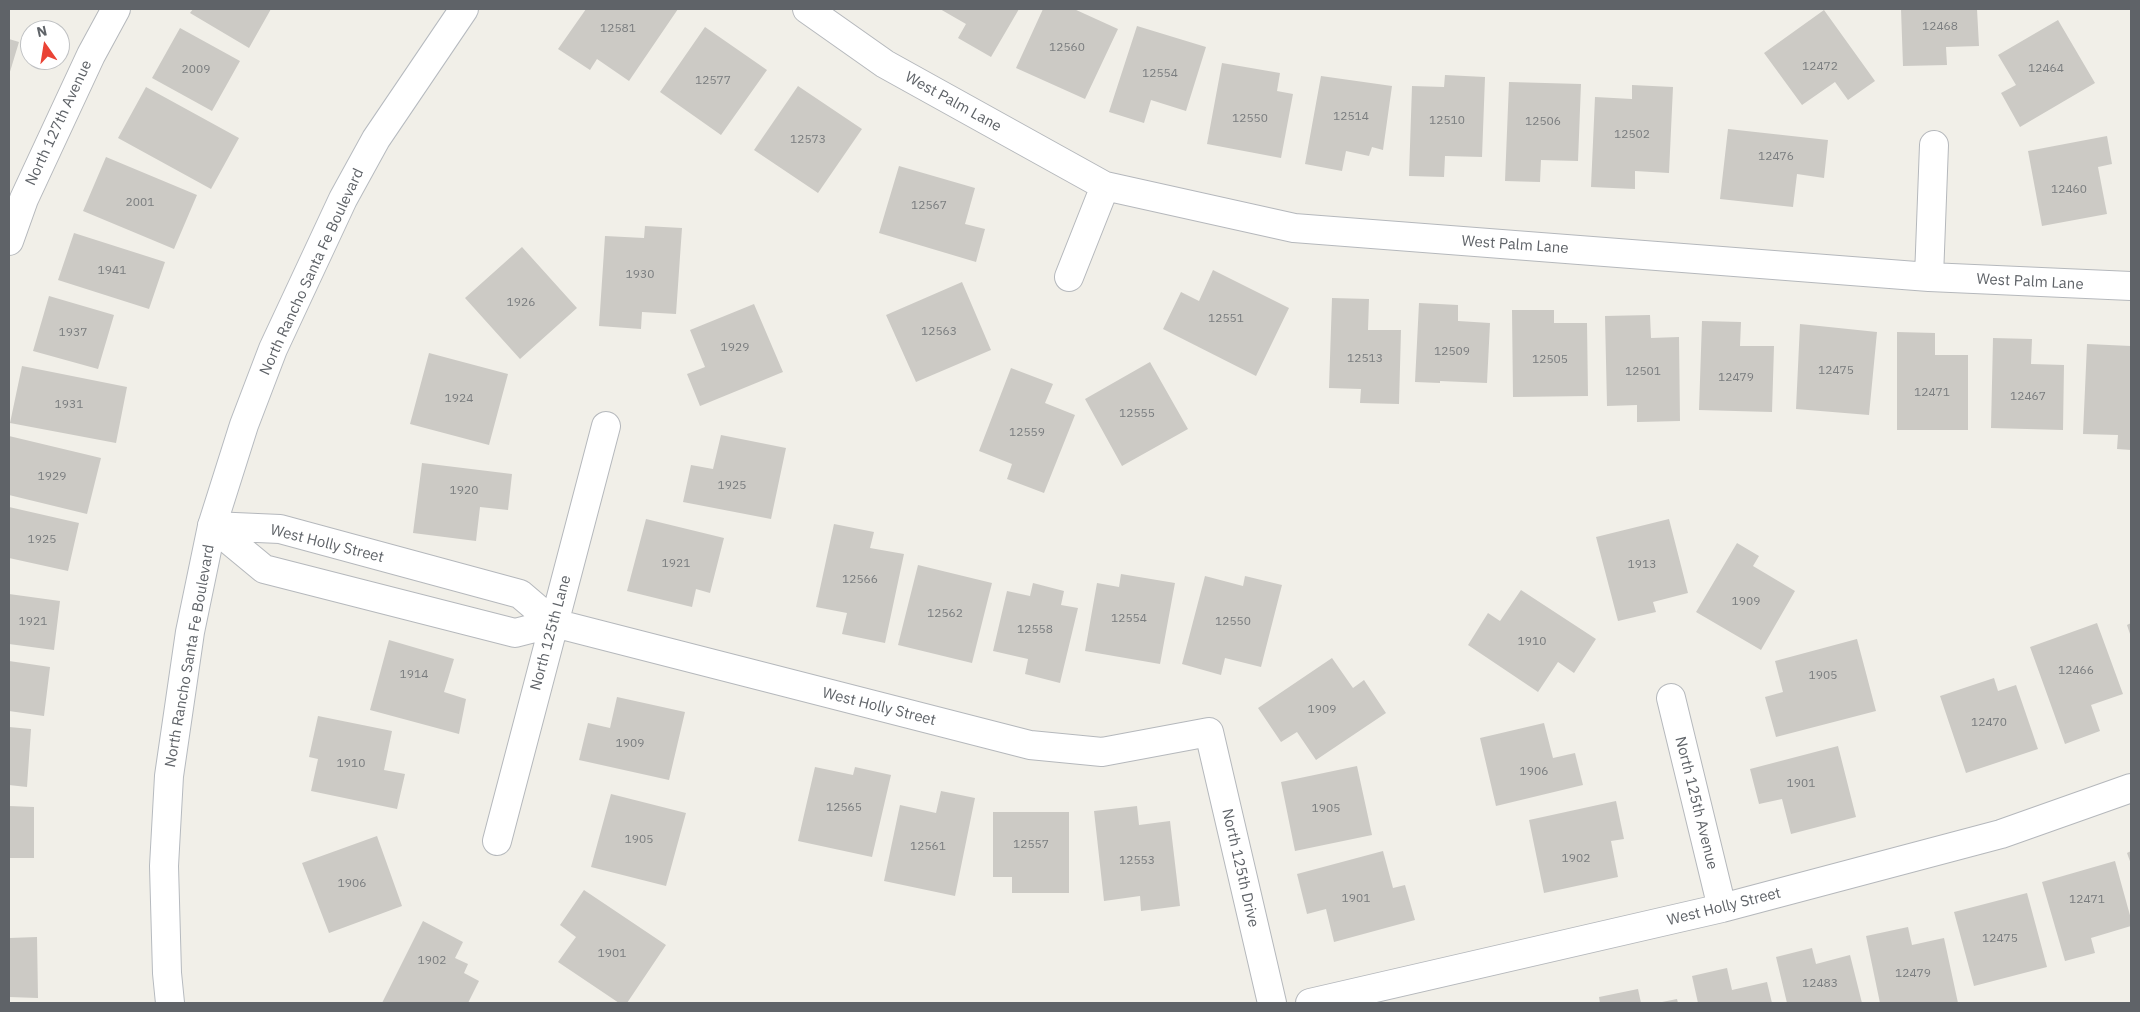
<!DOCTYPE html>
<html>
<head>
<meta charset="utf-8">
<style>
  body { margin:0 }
  #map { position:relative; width:2140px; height:1012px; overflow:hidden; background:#f1efe8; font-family:"IBM Plex Sans",sans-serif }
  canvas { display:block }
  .frame { position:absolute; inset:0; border:10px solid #5f6368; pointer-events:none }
  .north { position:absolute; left:20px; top:20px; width:50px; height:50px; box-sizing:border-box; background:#fff; border:1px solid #bfc1c3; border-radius:50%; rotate:347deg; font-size:14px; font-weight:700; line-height:20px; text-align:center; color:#5f6368 }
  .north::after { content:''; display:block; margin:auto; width:18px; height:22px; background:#ea4335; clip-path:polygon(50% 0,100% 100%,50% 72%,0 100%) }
</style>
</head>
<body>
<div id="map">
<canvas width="2140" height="1012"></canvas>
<div class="frame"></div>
<div class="north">N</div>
</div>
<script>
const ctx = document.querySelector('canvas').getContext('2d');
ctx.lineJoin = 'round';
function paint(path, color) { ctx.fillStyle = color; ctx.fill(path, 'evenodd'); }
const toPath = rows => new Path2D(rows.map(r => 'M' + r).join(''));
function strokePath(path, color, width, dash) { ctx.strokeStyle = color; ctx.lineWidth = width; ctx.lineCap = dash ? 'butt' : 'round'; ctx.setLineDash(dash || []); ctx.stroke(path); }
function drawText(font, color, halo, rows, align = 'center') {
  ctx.font = font + ' "IBM Plex Sans",sans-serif'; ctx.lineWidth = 4.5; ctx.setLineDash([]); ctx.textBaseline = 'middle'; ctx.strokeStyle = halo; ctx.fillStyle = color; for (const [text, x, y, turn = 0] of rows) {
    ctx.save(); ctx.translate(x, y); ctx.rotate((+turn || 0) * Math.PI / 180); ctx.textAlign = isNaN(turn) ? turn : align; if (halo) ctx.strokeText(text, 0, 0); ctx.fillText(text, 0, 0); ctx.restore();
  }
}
paint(toPath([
  [193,9,271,9,249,48,190,13],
  [586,9,678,9,629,81,597,59,590,70,558,49],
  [940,9,1019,9,991,57,958,38,966,24],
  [1043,9,1074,9,1118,29,1085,99,1016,68],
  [1901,9,1977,9,1979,46,1946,47,1947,65,1903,66],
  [1824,10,1875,81,1848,100,1835,82,1802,105,1764,53],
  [2058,20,2095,83,2020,127,2001,93,2016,85,1998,55],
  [1137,26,1206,47,1186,111,1151,100,1144,123,1109,112],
  [705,27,767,70,721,135,660,92],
  [180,28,240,61,212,111,152,78],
  [9,39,19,42,9,75],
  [1222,63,1280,73,1277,91,1293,94,1281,158,1207,144],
  [1445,75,1485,77,1482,157,1445,156,1444,177,1409,176,1412,86,1444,87],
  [1321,76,1392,86,1383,150,1372,147,1369,156,1346,151,1342,171,1305,164],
  [1509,82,1581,84,1578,161,1541,160,1540,182,1505,181],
  [1632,85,1673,87,1669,173,1635,171,1635,189,1591,187,1595,97,1632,99],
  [798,86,862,129,818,193,754,150],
  [146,87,239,138,211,189,118,138],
  [1728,129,1828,140,1824,178,1797,174,1793,207,1720,199],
  [2107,136,2112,164,2098,167,2107,214,2042,226,2028,151],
  [106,157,197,195,174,249,83,211],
  [899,166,975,188,965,224,985,229,976,262,879,233],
  [645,226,682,228,676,314,642,312,641,329,599,326,605,236,644,238],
  [74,233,165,262,149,309,58,280],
  [522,247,577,308,520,359,465,298],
  [1213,270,1289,308,1256,376,1163,329,1181,292,1199,301],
  [962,282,991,350,916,382,886,315],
  [49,296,114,315,98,369,33,351],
  [1332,298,1369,299,1368,330,1401,330,1399,404,1360,403,1361,389,1329,388],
  [1419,303,1458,305,1458,321,1490,323,1487,383,1440,381,1440,383,1415,382],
  [754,304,783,372,700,406,687,374,705,367,690,330],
  [1512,310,1554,310,1554,323,1587,323,1588,396,1513,397],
  [1650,315,1651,338,1679,337,1680,421,1637,422,1637,405,1607,406,1605,316],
  [1702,321,1741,322,1740,346,1774,346,1772,412,1699,410],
  [1800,324,1877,332,1869,415,1796,409],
  [1897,332,1935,333,1935,355,1968,355,1968,430,1897,430],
  [1993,338,2032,339,2031,364,2064,365,2063,430,1991,428],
  [2087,344,2131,346,2131,450,2117,449,2118,435,2083,434],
  [429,353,508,374,489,445,410,424],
  [1150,362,1188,429,1122,466,1085,399],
  [22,366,127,387,116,443,10,423],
  [1011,368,1053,384,1045,403,1075,415,1044,493,1007,479,1012,464,979,451],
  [721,435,786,448,771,519,683,502,691,465,713,469],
  [9,436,101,458,87,514,9,495],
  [422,463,512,474,508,510,480,507,476,541,413,533],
  [9,507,79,523,68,571,9,558],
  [646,519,724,538,710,593,696,589,692,607,627,591],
  [1669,519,1688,593,1653,602,1656,612,1618,621,1596,537],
  [834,524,874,532,870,548,904,554,885,643,842,634,847,613,816,607],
  [1737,543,1759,556,1753,566,1795,591,1761,650,1696,612],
  [918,565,992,583,972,663,898,645],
  [1121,574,1175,583,1160,664,1085,651,1097,583,1119,587],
  [1205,576,1243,586,1245,576,1282,585,1261,667,1225,658,1221,675,1182,664],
  [1033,583,1064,591,1061,605,1078,608,1060,683,1025,674,1028,659,993,651,1007,591,1030,596],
  [1521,590,1596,639,1574,673,1558,662,1538,692,1468,645,1488,613,1500,621],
  [9,594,60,601,54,650,9,644],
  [2097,623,2123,694,2091,705,2100,731,2065,744,2030,647],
  [2131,623,2131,637,2127,625],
  [1857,639,1876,711,1776,737,1765,697,1783,692,1775,661],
  [389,640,454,659,444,692,466,699,459,734,370,710],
  [1332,658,1353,688,1364,680,1386,713,1316,760,1297,732,1281,742,1258,708],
  [9,661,50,667,44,716,9,711],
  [1994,678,1998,691,2016,685,2038,749,1966,773,1940,696],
  [617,697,685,712,669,780,579,760,588,723,610,728],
  [318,716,392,731,384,770,405,774,397,809,311,791,318,759,309,757],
  [1544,723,1553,758,1575,753,1583,785,1496,806,1480,738],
  [9,727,31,729,27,787,9,785],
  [1838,746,1856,817,1791,834,1782,799,1759,804,1750,769],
  [1357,766,1372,835,1295,851,1281,782],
  [815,767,853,775,855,767,891,775,872,857,798,841],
  [941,791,975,798,955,896,884,881,900,805,936,813],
  [611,794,686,813,666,886,591,867],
  [1616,801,1624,839,1611,841,1618,877,1544,893,1529,820],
  [9,806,34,807,34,858,9,858],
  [1137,806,1139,825,1170,821,1180,906,1141,911,1140,896,1104,901,1094,811],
  [993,812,1069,812,1069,893,1012,893,1012,877,993,877],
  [377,836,402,906,329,933,302,863],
  [1383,851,1393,888,1405,885,1415,920,1334,942,1326,909,1307,914,1297,874],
  [2131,851,2131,864,2127,853],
  [2115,861,2131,919,2131,926,2091,938,2095,953,2065,961,2042,882],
  [584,890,666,945,627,1003,619,1003,558,962,576,937,560,925],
  [2027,893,2047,967,1974,986,1954,912],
  [423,921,463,942,455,958,468,964,464,973,479,981,468,1003,382,1003],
  [1908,927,1912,945,1944,938,1958,1003,1880,1003,1866,936],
  [37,937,38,998,9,997,9,938],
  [1812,948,1816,964,1850,955,1862,1003,1787,1003,1776,957],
  [1727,968,1732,990,1767,982,1772,1003,1698,1003,1692,976],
  [1638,989,1641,1003,1600,1003,1599,997],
  [1677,999,1678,1003,1662,1003,1662,1002]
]), '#cccac5');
const street = toPath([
  [807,9,885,64,1105,186,1294,228,1929,277,2131,286],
  [9,241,24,199,91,55,116,9],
  [1069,277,1105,186],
  [1929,277,1934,145],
  [212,526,280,529,520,594,554,623,1030,745,1102,752,1209,732,1272,1003],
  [212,526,264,569,515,633,554,623],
  [1671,698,1722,908],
  [497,841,606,426],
  [1310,1003,1722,908,2001,834,2131,788]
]);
const secondary = toPath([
  [170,1003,167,973,164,866,169,776,190,632,212,526,244,425,273,349,343,199,376,139,464,9]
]);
strokePath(street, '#b5b8bc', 30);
strokePath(secondary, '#b6babf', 30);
strokePath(street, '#fff', 28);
strokePath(secondary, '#fff', 28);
drawText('12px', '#7a7d7f', null, [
  ["12468",1940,27],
  ["12581",618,29],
  ["12560",1067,48],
  ["12472",1820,67],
  ["12464",2046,69],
  ["2009",196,70],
  ["12554",1160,74],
  ["12577",713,81],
  ["12514",1351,117],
  ["12550",1250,119],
  ["12510",1447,121],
  ["12506",1543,122],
  ["12502",1632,135],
  ["12573",808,140],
  ["12476",1776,157],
  ["12460",2069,190],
  ["2001",140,203],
  ["12567",929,206],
  ["1941",112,271],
  ["1930",640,275],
  ["1926",521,303],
  ["12551",1226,319],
  ["12563",939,332],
  ["1937",73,333],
  ["1929",735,348],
  ["12509",1452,352],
  ["12513",1365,359],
  ["12505",1550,360],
  ["12475",1836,371],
  ["12501",1643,372],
  ["12479",1736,378],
  ["12471",1932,393],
  ["12467",2028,397],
  ["1924",459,399],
  ["1931",69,405],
  ["12555",1137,414],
  ["12559",1027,433],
  ["1929",52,477],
  ["1925",732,486],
  ["1920",464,491],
  ["1925",42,540],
  ["1921",676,564],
  ["1913",1642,565],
  ["12566",860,580],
  ["1909",1746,602],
  ["12562",945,614],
  ["12554",1129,619],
  ["1921",33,622],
  ["12550",1233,622],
  ["12558",1035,630],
  ["1910",1532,642],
  ["12466",2076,671],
  ["1914",414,675],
  ["1905",1823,676],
  ["1909",1322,710],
  ["12470",1989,723],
  ["1909",630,744],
  ["1910",351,764],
  ["1906",1534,772],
  ["1901",1801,784],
  ["12565",844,808],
  ["1905",1326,809],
  ["1905",639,840],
  ["12557",1031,845],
  ["12561",928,847],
  ["1902",1576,859],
  ["12553",1137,861],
  ["1906",352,884],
  ["1901",1356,899],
  ["12471",2087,900],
  ["12475",2000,939],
  ["1901",612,954],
  ["1902",432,961],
  ["12479",1913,974],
  ["12483",1820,984]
]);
drawText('15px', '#5f6368', '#fff', [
  ["West Palm Lane",953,102,29],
  ["North 127th Avenue",59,123,-65],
  ["West Palm Lane",1515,245,4],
  ["North Rancho Santa Fe Boulevard",312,272,-65],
  ["West Palm Lane",2030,282,3],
  ["West Holly Street",327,544,14],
  ["North 125th Lane",551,633,-75],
  ["North Rancho Santa Fe Boulevard",190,656,-80],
  ["West Holly Street",879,707,14],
  ["North 125th Avenue",1696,803,76],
  ["North 125th Drive",1240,868,77],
  ["West Holly Street",1724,907,-14]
]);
</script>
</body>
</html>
